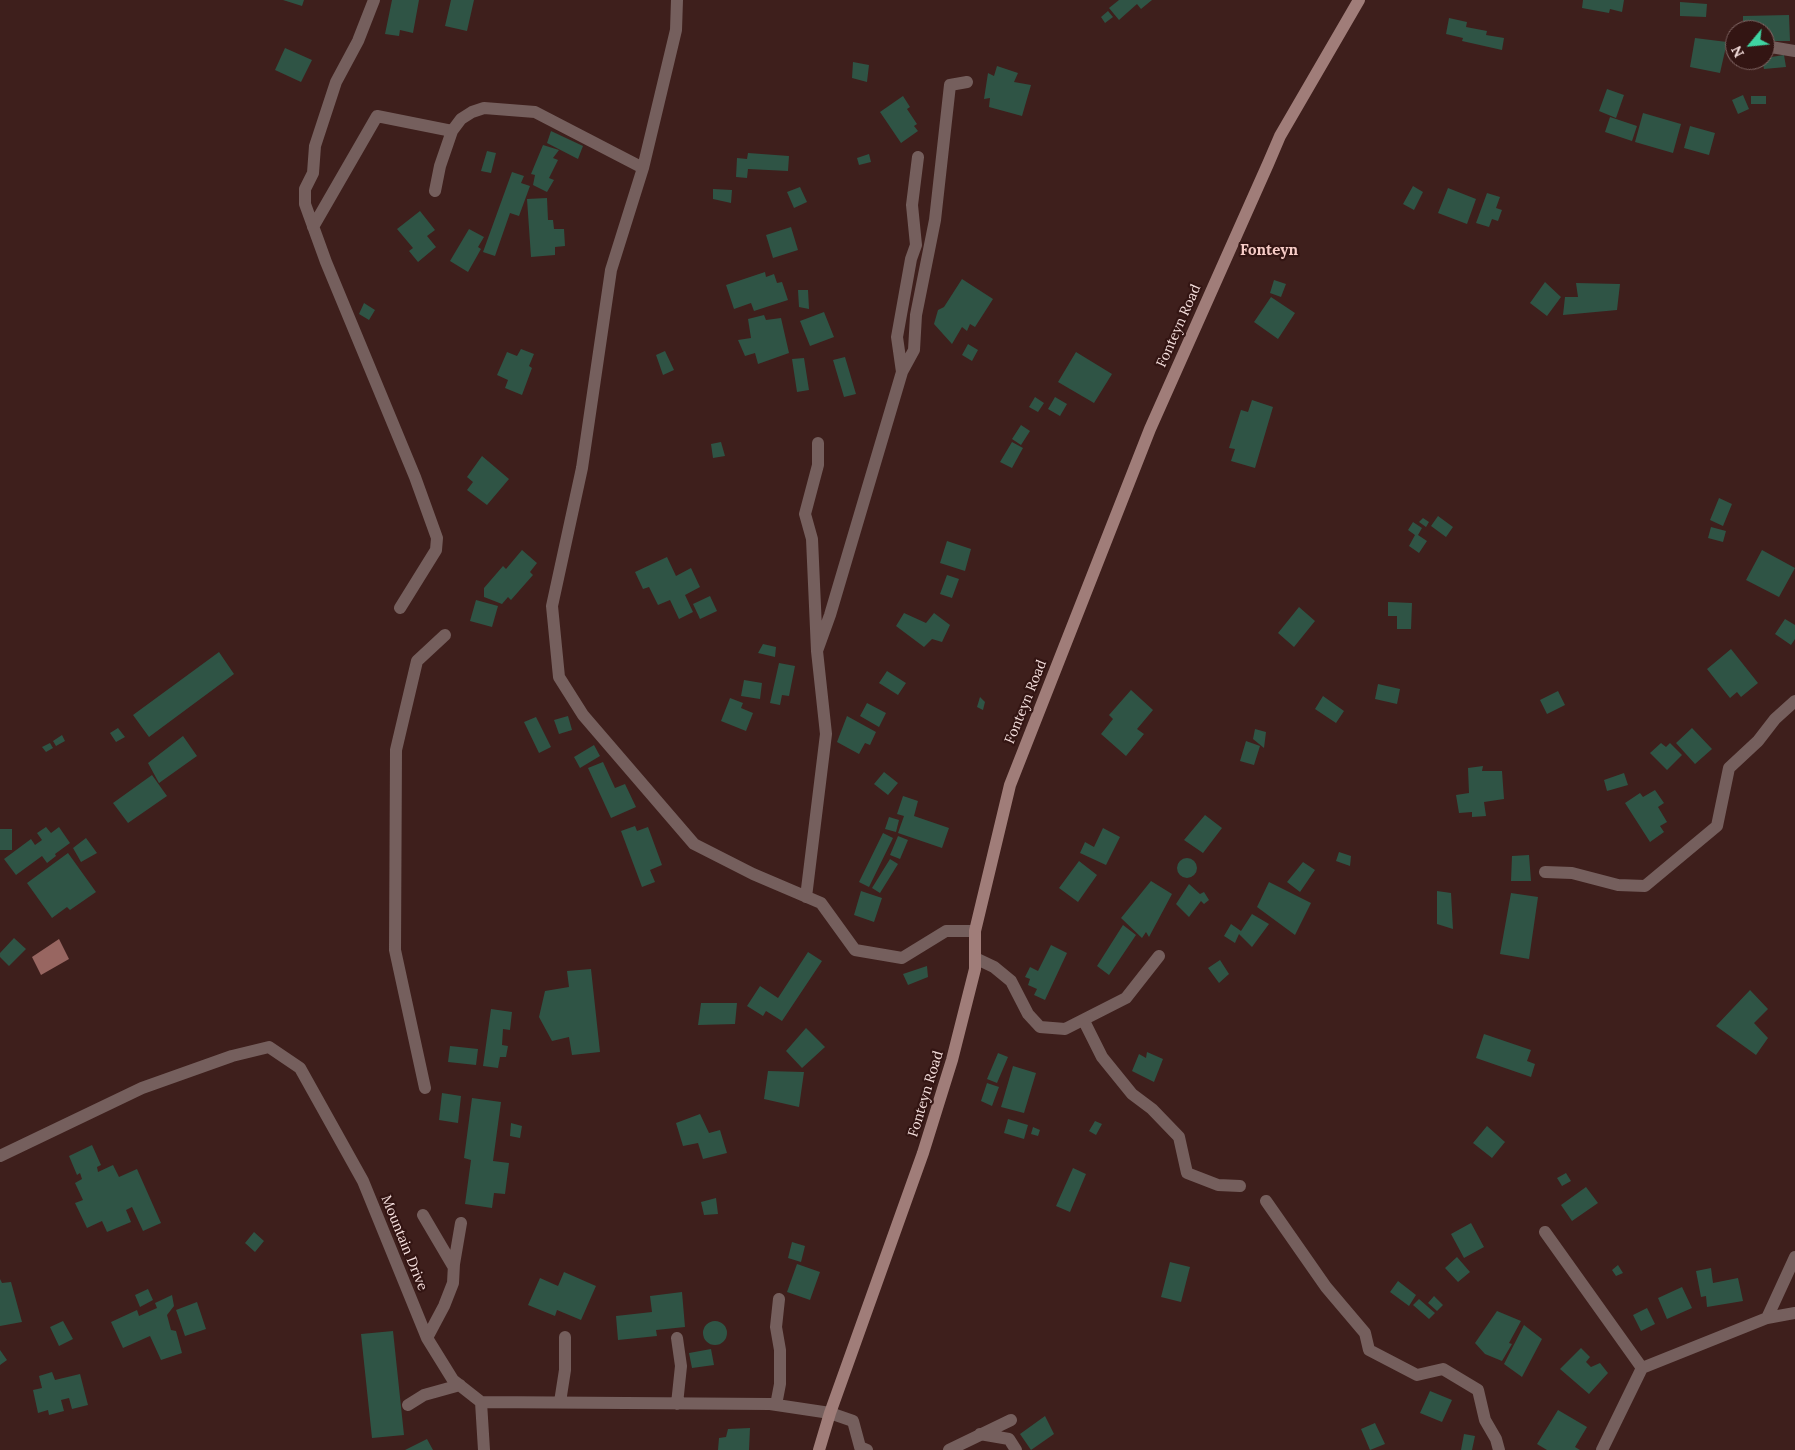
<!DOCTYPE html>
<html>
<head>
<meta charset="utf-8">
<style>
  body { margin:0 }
  #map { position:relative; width:1795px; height:1450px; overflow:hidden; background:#3e1f1c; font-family:Lora,serif }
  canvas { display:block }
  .north { position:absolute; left:1725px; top:20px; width:50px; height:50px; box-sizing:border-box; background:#331513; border:1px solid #816765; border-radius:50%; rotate:242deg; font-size:14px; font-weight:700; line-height:20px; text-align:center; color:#f7e1df }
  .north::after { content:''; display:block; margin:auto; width:18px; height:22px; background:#3fd4a2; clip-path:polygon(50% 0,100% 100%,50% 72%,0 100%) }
</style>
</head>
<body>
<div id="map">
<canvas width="1795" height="1450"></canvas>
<div class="north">N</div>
</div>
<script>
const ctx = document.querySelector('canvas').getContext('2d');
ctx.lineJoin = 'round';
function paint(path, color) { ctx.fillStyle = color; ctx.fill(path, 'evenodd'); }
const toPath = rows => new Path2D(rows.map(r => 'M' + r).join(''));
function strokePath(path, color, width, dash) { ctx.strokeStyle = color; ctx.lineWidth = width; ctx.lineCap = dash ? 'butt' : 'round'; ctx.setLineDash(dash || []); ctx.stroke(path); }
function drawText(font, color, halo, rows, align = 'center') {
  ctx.font = font + ' Lora,serif'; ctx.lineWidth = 4.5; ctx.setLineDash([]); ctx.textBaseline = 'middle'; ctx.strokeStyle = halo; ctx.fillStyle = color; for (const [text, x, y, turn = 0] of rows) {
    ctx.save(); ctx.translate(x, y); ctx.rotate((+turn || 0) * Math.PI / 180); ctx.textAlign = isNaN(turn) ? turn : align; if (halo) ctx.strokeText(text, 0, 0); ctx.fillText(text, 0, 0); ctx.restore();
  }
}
paint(toPath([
  [59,939,69,959,41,975,32,957]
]), '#986661');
paint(toPath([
  [283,0,304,0,302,6],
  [392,0,419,0,413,33,400,30,399,36,385,34],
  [451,0,474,0,467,31,445,26],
  [1119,0,1152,0,1141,9,1137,4,1119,20,1109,8],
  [1583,0,1624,0,1622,12,1610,9,1609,13,1582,8],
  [1680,2,1707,4,1706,17,1680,16],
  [1108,11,1113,17,1105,23,1101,17],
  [1789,15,1790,41,1771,41,1771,35,1765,35,1765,30,1743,30,1743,16],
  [1449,18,1467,22,1466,27,1487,31,1486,35,1504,38,1502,50,1462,41,1463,38,1446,34],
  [1695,38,1727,42,1720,73,1690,67],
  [285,48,312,60,301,82,275,70],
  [1784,55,1786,67,1764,69,1762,60,1765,60,1765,58],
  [853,62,869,65,867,82,852,78],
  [997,66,1018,73,1014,82,1031,85,1022,116,989,107,990,98,984,99,988,73,994,76],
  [1607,89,1624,95,1616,118,1599,111],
  [1743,95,1749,109,1738,114,1732,100],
  [903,96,910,107,907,109,917,124,914,126,918,131,901,143,880,112],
  [1751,96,1766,96,1766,104,1751,104],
  [1643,113,1681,124,1673,153,1635,142],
  [1610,117,1637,126,1632,141,1605,132],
  [1690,126,1715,133,1709,155,1684,148],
  [551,131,583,146,578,159,547,143],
  [543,145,559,150,553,158,558,160,549,178,554,180,547,192,533,185,535,175,531,174],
  [487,151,496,153,491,173,481,171],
  [748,153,789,156,788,171,748,169,747,178,736,177,737,158,747,159],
  [869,154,871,162,859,165,857,158],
  [512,172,524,176,521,183,530,186,519,216,510,213,495,256,483,252],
  [1413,186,1423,192,1414,210,1403,204],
  [800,187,807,202,794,208,787,192],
  [1448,188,1476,199,1467,224,1438,213],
  [713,189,732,190,731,203,713,199],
  [1487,193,1500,197,1496,208,1502,210,1498,221,1492,219,1489,227,1476,223],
  [547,198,548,220,553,220,554,229,564,229,565,246,555,247,555,255,531,257,527,199],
  [420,211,435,230,427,236,436,247,418,262,409,251,413,248,397,229],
  [791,227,798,250,773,258,766,235],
  [469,229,484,237,478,247,481,249,468,272,450,261],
  [765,272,766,277,774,274,777,283,782,282,788,300,754,311,751,303,734,309,726,285],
  [962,279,993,299,975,327,970,324,967,331,962,327,952,344,934,324,938,310,944,307],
  [1274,280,1286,284,1281,297,1270,293],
  [1545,282,1561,297,1547,316,1530,303],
  [1576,283,1620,284,1617,310,1563,315,1565,297,1578,297],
  [798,290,808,290,809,309,799,307],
  [1271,297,1295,313,1278,339,1254,322],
  [364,303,375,310,369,320,359,314],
  [824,312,834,337,810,346,800,321],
  [764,315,766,320,781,318,789,353,758,364,755,353,745,356,738,340,751,338,748,319],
  [968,344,978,350,972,361,962,355],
  [521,349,534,354,529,366,532,368,522,395,505,388,508,380,497,375,507,352,517,356],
  [665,351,674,370,663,375,656,355],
  [1076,352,1112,374,1094,403,1058,382],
  [845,357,856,394,844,397,833,360],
  [804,358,809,390,797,392,792,359],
  [1035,397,1044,403,1038,412,1029,407],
  [1055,397,1067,404,1060,416,1048,409],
  [1252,400,1273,407,1255,468,1231,461,1235,449,1229,448,1241,410,1248,412],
  [1021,425,1030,431,1021,445,1012,439],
  [721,442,725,456,713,458,711,444],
  [1012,442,1023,448,1012,468,1000,462],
  [482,456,509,479,487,505,467,490,473,482,467,477],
  [1719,498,1732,504,1723,526,1710,520],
  [1438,516,1453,527,1446,537,1431,526],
  [1423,518,1429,522,1426,527,1419,522],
  [1413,522,1422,528,1418,535,1427,541,1419,553,1409,546,1415,535,1408,530],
  [1711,527,1726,531,1723,542,1708,538],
  [947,541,971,549,965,571,940,563],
  [522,550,537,563,530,572,533,575,511,600,508,597,502,604,484,597,484,588,503,566,506,569],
  [1762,550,1795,568,1779,597,1746,580],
  [667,557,676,576,691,568,700,587,685,595,693,612,679,619,670,600,658,605,649,587,643,589,635,572],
  [947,575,959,579,952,598,940,594],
  [710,596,717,611,700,619,693,604],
  [476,600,498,606,492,627,470,621],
  [1388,602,1412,603,1411,629,1397,629,1397,616,1388,616],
  [1299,607,1315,621,1294,647,1278,633],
  [904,613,926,623,934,613,950,625,942,642,932,639,924,647,896,626],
  [1785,619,1795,625,1795,639,1791,645,1775,634],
  [763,644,776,647,775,657,758,653],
  [1731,649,1758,683,1741,697,1737,692,1730,698,1707,669],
  [219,652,234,674,149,737,133,715],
  [779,663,795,666,789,696,782,695,780,705,770,703],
  [887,671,906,683,898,695,879,683],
  [744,680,762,683,760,699,741,696],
  [1378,684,1400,689,1397,704,1375,699],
  [1131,690,1153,710,1137,729,1144,734,1126,756,1101,734,1113,719,1109,715],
  [1558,691,1565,705,1547,714,1540,700],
  [1323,696,1344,711,1336,723,1315,709],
  [980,697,985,702,983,710,977,707],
  [730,698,743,703,741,708,753,713,746,731,721,721],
  [867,703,886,713,879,727,860,716],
  [568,716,572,730,559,734,554,720],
  [847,716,876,732,870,745,865,743,859,754,837,742],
  [536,717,551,747,539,753,524,722],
  [118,728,125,737,116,742,110,733],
  [1692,728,1712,749,1695,764,1676,743],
  [1255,729,1266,732,1264,748,1253,739],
  [62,735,65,741,56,746,53,741],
  [183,736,197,756,159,783,148,763],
  [1246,741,1260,746,1254,765,1240,761],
  [50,743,53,748,46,752,42,747],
  [1661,743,1666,747,1670,743,1682,755,1667,770,1650,753],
  [594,745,600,756,580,768,574,757],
  [603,762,615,788,625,784,636,807,611,818,588,768],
  [1483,766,1482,771,1502,771,1504,799,1484,802,1486,816,1472,817,1472,812,1459,813,1456,795,1469,793,1468,768],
  [884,772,898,783,888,795,874,784],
  [1624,773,1628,785,1607,791,1604,780],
  [152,775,167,796,128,823,113,803],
  [1655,790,1664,803,1658,807,1667,822,1660,826,1664,832,1650,842,1625,803,1640,793,1643,797],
  [903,796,918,801,914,816,949,828,942,848,898,833,904,816,897,814],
  [1205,815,1222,828,1203,853,1184,840],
  [889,817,899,820,896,832,885,829],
  [635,826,637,831,648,827,662,865,650,870,655,882,642,887,621,831],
  [46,827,51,833,59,827,70,843,55,854,56,856,47,863,42,856,16,875,4,859,31,839,35,845,42,840,37,833],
  [1103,828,1120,837,1106,865,1080,853,1085,842,1094,847],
  [0,829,12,829,12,850,0,850],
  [883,833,893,838,869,887,859,882],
  [898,836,908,840,900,859,890,855],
  [86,838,97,853,81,862,73,848],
  [1339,852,1351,856,1350,866,1336,861],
  [68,853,96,892,70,910,67,907,52,918,27,883],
  [1529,855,1531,881,1511,881,1512,856],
  '1177 868a10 10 0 1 1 20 0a10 10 0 1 1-20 0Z',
  [890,859,898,864,880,893,872,888],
  [1079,861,1097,875,1078,902,1059,888],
  [1303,862,1315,870,1300,892,1287,882],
  [1151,881,1172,894,1149,937,1146,932,1142,938,1121,918],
  [1269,882,1311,903,1295,935,1257,907],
  [1189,884,1200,894,1204,892,1209,900,1204,904,1201,901,1189,917,1176,904],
  [861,891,882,898,874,922,854,915],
  [1437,891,1451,893,1453,929,1437,924],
  [1511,893,1538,897,1529,959,1500,954],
  [1252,914,1269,924,1252,947,1239,934,1235,943,1224,936,1231,924,1241,931],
  [1123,925,1136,935,1109,975,1097,966],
  [14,938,26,949,9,966,0,957,0,953],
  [1051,945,1067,953,1045,1000,1034,995,1037,989,1028,985,1030,979,1025,977,1030,967,1038,971],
  [808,952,822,961,782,1021,766,1011,763,1016,747,1006,760,986,778,998],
  [1220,960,1229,974,1219,983,1208,968],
  [927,966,928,977,908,985,903,974],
  [591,969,600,1052,572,1055,569,1037,552,1041,539,1017,545,991,569,987,567,971],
  [1750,990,1768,1009,1754,1023,1768,1038,1756,1055,1716,1026],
  [701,1003,737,1003,735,1024,698,1025],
  [491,1009,512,1012,510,1030,503,1029,502,1045,508,1046,506,1057,500,1057,498,1068,483,1066],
  [806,1028,825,1047,802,1068,786,1051],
  [1484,1034,1531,1050,1527,1061,1535,1064,1531,1077,1476,1058],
  [450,1046,478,1049,476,1065,448,1062],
  [1147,1052,1163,1059,1154,1082,1132,1071,1139,1054,1146,1058],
  [998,1053,1008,1057,997,1083,987,1079],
  [1013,1066,1036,1073,1024,1113,1001,1107],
  [768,1071,804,1072,799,1107,764,1099],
  [987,1083,999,1087,992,1106,981,1101],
  [442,1093,461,1096,458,1123,439,1120],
  [472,1098,501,1102,493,1161,509,1163,505,1194,494,1193,492,1208,465,1204,471,1160,464,1158],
  [700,1114,709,1133,720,1130,727,1153,703,1159,698,1143,683,1146,676,1123],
  [1008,1119,1028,1125,1024,1139,1004,1133],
  [1095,1121,1102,1124,1096,1135,1089,1131],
  [511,1123,522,1126,520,1138,510,1136],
  [1487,1126,1505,1142,1492,1158,1473,1143],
  [1033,1127,1040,1130,1038,1136,1031,1134],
  [92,1145,101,1165,97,1167,98,1172,113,1165,119,1177,137,1169,161,1223,143,1231,132,1207,126,1210,131,1222,107,1232,102,1221,87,1228,75,1203,83,1200,75,1183,82,1179,80,1173,77,1175,69,1156],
  [1073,1168,1086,1174,1070,1212,1056,1206],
  [1566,1173,1571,1181,1562,1186,1557,1178],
  [1586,1187,1598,1203,1572,1221,1561,1205],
  [716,1198,718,1214,704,1215,701,1202],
  [1471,1223,1484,1247,1464,1258,1451,1234],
  [254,1232,264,1241,255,1252,245,1243],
  [792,1242,805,1246,801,1262,788,1258],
  [1457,1257,1470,1272,1458,1282,1445,1268],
  [1170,1262,1190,1267,1181,1302,1161,1297],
  [797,1264,820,1272,810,1300,787,1292],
  [1618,1265,1623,1273,1616,1276,1612,1270],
  [1711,1268,1713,1283,1738,1278,1743,1301,1707,1307,1706,1296,1701,1297,1696,1271],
  [564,1272,596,1286,581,1320,557,1310,555,1316,528,1305,540,1278,558,1286],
  [0,1279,2,1283,11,1282,22,1322,0,1326],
  [1398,1281,1416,1295,1409,1306,1390,1292],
  [1682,1287,1692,1308,1667,1319,1658,1298],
  [148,1289,153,1300,140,1307,135,1295],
  [682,1292,685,1327,656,1330,657,1336,618,1340,616,1316,652,1312,650,1296],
  [172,1295,174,1306,167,1315,171,1330,176,1331,182,1353,161,1360,150,1336,123,1348,111,1322,137,1310,139,1316,157,1308,155,1303],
  [1434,1296,1443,1305,1437,1311,1428,1303],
  [1419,1299,1435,1313,1429,1319,1413,1305],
  [197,1302,206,1329,185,1336,176,1310],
  [1647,1308,1655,1324,1641,1331,1633,1315],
  [1497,1311,1521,1321,1509,1343,1512,1344,1502,1361,1485,1354,1475,1343],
  [63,1321,73,1339,59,1346,50,1327],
  '703 1333a12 12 0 1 1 24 0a12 12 0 1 1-24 0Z',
  [1524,1325,1542,1339,1522,1377,1504,1364],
  [393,1331,404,1435,372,1438,361,1334],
  [1581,1348,1590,1357,1586,1362,1591,1367,1600,1363,1608,1373,1589,1394,1560,1369],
  [711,1349,714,1365,692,1368,689,1353],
  [0,1350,7,1360,0,1365],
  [52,1372,55,1380,80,1374,88,1405,72,1409,69,1398,61,1400,64,1411,49,1415,48,1410,38,1413,33,1390,42,1388,39,1376],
  [1430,1391,1452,1400,1442,1422,1420,1413],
  [1558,1410,1587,1427,1575,1447,1580,1450,1547,1450,1537,1444],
  [1045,1416,1054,1434,1031,1450,1020,1434],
  [1375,1423,1385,1444,1370,1450,1361,1429],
  [750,1428,749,1450,718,1450,719,1438,726,1437,728,1429],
  [1464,1434,1475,1436,1472,1450,1461,1450],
  [427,1439,433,1450,405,1450]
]), '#2f5445');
strokePath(toPath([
  [374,0,358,41,336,82,315,146,313,173,305,189,305,204,326,262,415,477,437,538,436,550,400,608],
  [677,0,676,30,643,168,611,270,582,468,552,606,559,677,583,715,694,844,753,874,821,903,855,950,902,958,946,931,975,931],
  [1765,46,1795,51],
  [452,131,461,119,472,112,484,108,535,112,643,168],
  [313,227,377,116,452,131,440,166,435,191],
  [902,372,914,350,916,315,935,220,950,85,967,82],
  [817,651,830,615,902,372,897,337,911,259,916,245,912,205,918,157],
  [1545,872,1572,873,1618,885,1645,886,1717,826,1729,768,1758,741,1775,719,1795,701],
  [806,897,826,734,817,651,812,539,805,514,818,465,818,443],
  [975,958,994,967,1011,981,1028,1014,1040,1027,1065,1029,1126,998,1159,956],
  [1084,1021,1102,1057,1132,1094,1152,1109,1179,1137,1187,1173,1218,1185,1240,1186],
  [425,1088,395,950,396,750,417,661,445,635],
  [0,1156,142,1088,232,1056,269,1047,300,1068,363,1181,427,1338,453,1380,481,1402,770,1404,830,1413,853,1421,860,1447,867,1450],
  [1266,1201,1326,1287,1365,1333,1369,1350,1417,1375,1443,1369,1478,1390,1485,1420,1496,1439,1499,1450],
  [423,1215,453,1266],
  [1545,1232,1642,1368],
  [1767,1318,1795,1257],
  [427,1338,444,1306,453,1283,454,1264,461,1223],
  [481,1402,484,1450],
  [560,1402,565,1370,565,1337],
  [677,1404,681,1366,677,1338],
  [408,1405,424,1395,460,1385],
  [776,1405,780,1384,780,1350,776,1327,779,1299],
  [980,1434,1009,1439,1016,1450],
  [949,1450,1011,1420],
  [1602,1450,1642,1368,1767,1318,1795,1313]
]), '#755f5d', 12);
strokePath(toPath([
  [819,1450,830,1413,923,1153,952,1060,975,969,975,931,1010,785,1150,429,1268,164,1280,136,1359,0]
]), '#a07d79', 12);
drawText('14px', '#f7e1df', '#331513', [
  ["Fonteyn Road",1179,326,-66],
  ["Fonteyn Road",1026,702,-68],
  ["Fonteyn Road",926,1094,-73],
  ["Mountain Drive",404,1243,68]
]);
drawText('bold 15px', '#f7ccc7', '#331513', [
  ["Fonteyn",1269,251]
]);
</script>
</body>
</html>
